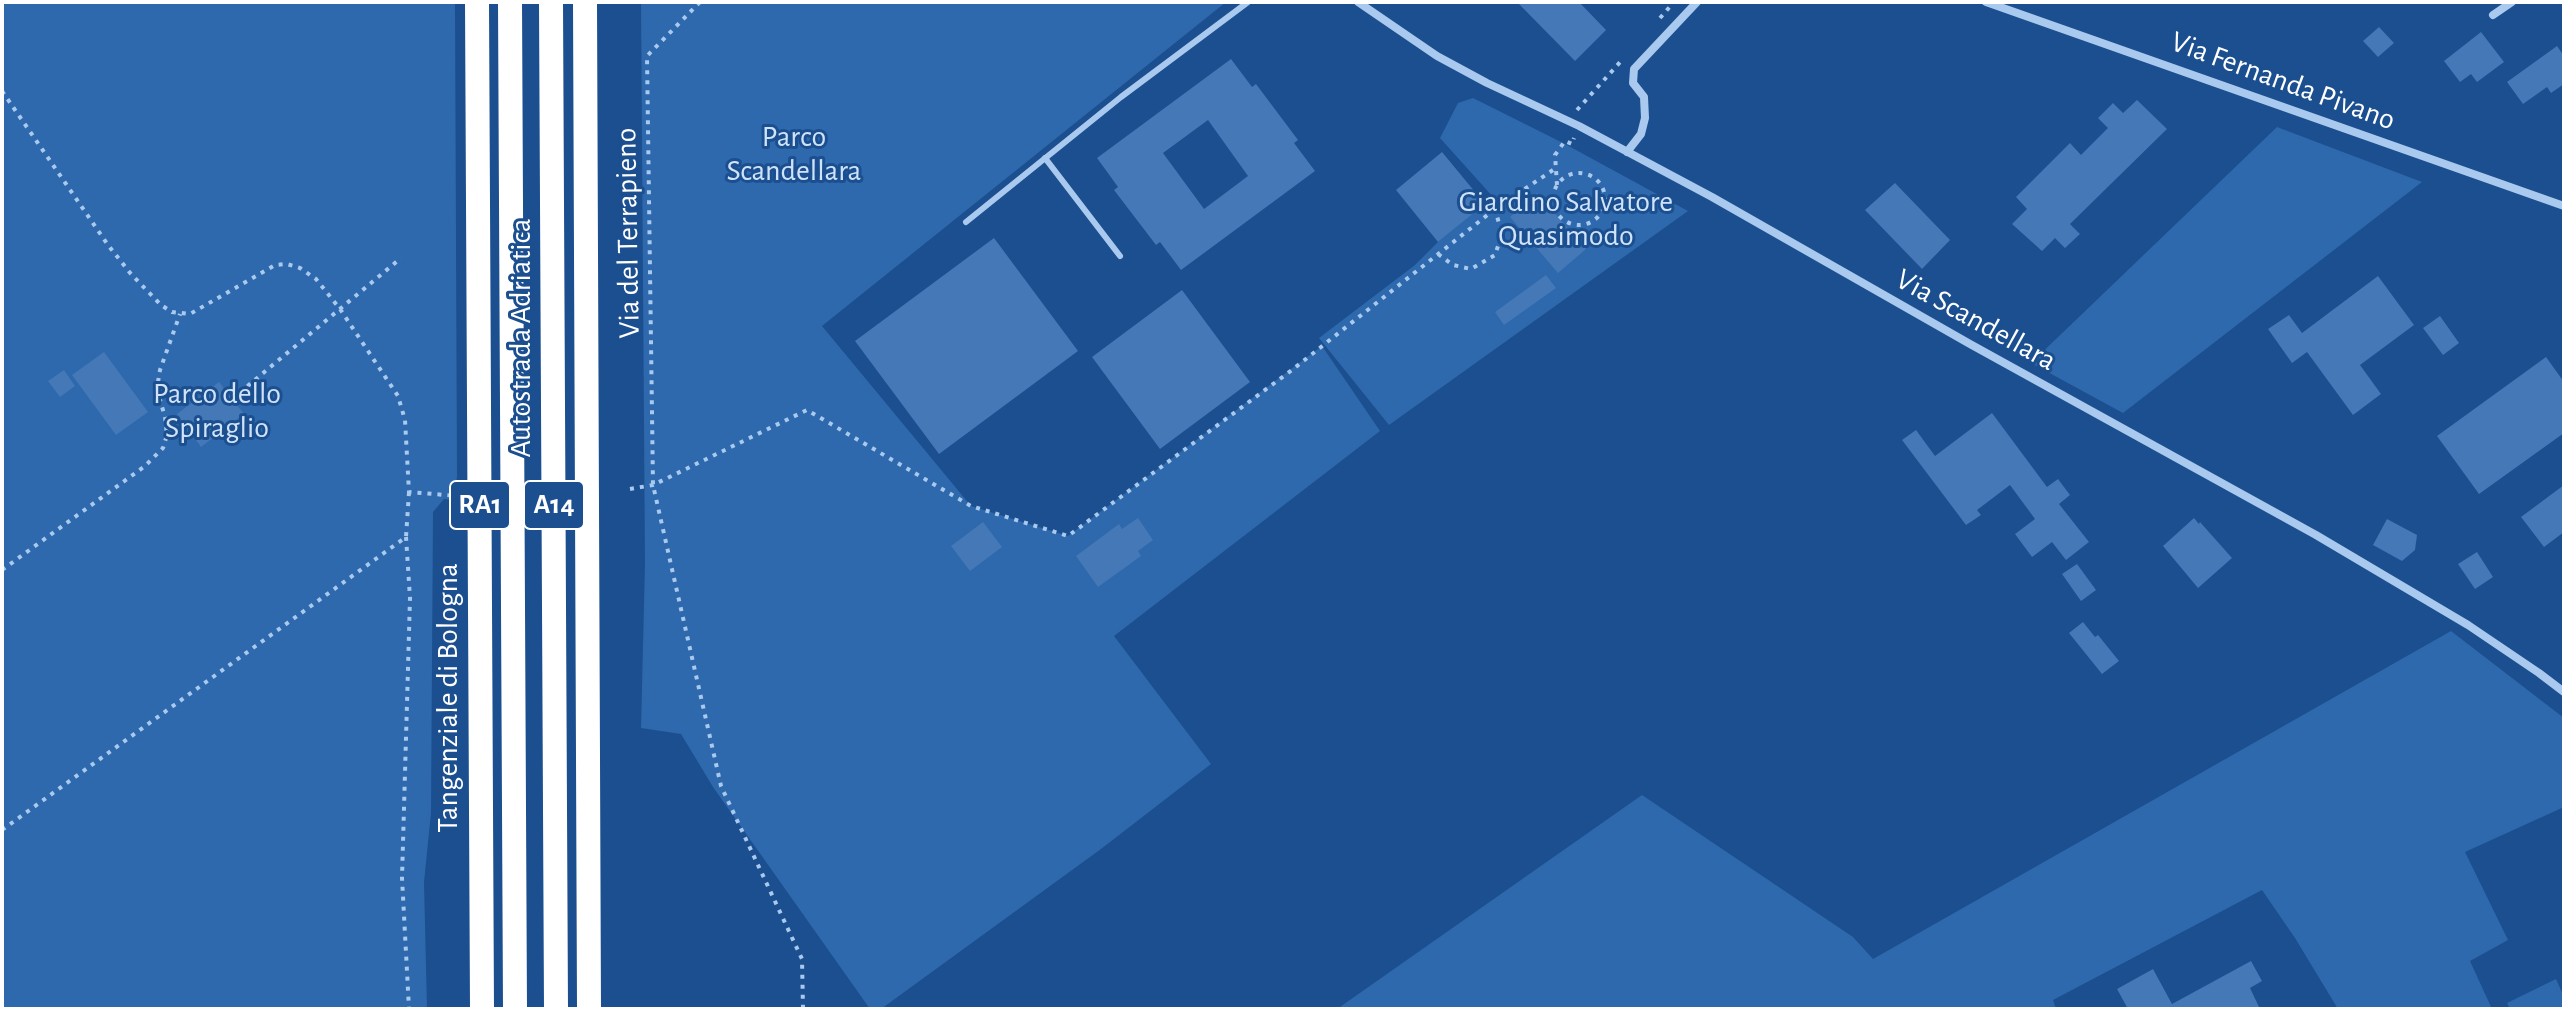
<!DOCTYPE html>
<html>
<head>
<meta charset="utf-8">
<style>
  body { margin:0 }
  #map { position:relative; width:2566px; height:1011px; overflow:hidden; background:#1b4f8f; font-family:"Alegreya Sans",sans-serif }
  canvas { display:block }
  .frame { position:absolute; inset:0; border:4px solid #fff; pointer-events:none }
</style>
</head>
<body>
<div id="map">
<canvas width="2566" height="1011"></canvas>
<div class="frame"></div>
</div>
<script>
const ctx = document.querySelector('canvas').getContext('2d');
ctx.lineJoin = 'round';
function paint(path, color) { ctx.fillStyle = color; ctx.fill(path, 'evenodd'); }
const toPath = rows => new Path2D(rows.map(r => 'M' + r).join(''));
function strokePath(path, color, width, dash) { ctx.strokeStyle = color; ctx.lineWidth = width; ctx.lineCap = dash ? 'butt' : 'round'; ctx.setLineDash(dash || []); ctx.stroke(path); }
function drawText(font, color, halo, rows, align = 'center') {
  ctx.font = font + ' "Alegreya Sans",sans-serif'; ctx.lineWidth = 6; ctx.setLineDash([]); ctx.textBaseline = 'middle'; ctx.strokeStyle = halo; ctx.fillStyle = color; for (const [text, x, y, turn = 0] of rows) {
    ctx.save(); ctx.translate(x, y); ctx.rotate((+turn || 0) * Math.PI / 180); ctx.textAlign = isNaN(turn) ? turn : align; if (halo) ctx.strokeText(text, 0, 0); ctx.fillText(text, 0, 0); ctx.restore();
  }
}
paint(toPath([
  [2,2,455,2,457,477,453,500,444,499,433,512,431,813,424,882,427,1009,2,1009],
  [641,2,1226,2,822,326,971,506,1068,536,1322,346,1380,431,1114,636,1211,764,1101,849,881,1009,870,1009,713,787,681,734,641,728,645,564],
  [1473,98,1565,144,1688,211,1389,425,1319,338,1415,265,1438,242,1493,197,1440,138,1458,103],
  [2277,127,2422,182,2123,413,2031,363],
  [2451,631,2564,718,2564,807,2465,852,2508,940,2470,961,2492,1009,2338,1009,2295,938,2262,890,2053,1000,2056,1009,1337,1009,1642,795,1853,937,1873,959],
  [2556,979,2564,997,2564,1009,2510,1009,2507,1003]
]), '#2e69ad');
paint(toPath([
  [1517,2,1579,2,1606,30,1575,61],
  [2379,27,2394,43,2378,57,2363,41],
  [2481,32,2504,62,2477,82,2471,74,2460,82,2444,61],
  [2557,46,2564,56,2564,84,2551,93,2547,87,2523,104,2507,82],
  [1231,59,1252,87,1256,84,1298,140,1294,143,1315,171,1181,270,1160,242,1156,245,1114,190,1118,187,1097,158],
  [1208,120,1248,176,1204,209,1163,153],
  [2137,100,2167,129,2070,224,2080,234,2065,248,2055,238,2042,251,2012,224,2027,209,2016,197,2070,143,2081,155,2108,128,2098,118,2113,103,2123,113],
  [1442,152,1485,204,1438,242,1396,190],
  [1895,183,1950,240,1922,269,1865,210],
  [1537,193,1586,249,1558,273,1510,217],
  [994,238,1078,351,939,454,855,341],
  [1546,275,1556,288,1504,325,1495,312],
  [2378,276,2414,325,2360,365,2381,394,2353,415,2307,352,2292,363,2268,329,2289,315,2302,333],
  [1182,290,1250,382,1160,449,1092,357],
  [2440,316,2459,343,2443,355,2423,328],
  [104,352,148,412,116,435,72,375],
  [2546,357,2564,382,2564,433,2479,494,2437,436],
  [64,370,75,386,60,397,48,381],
  [219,382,244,414,201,447,177,414],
  [1992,413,2047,487,2058,479,2070,495,2059,504,2089,542,2066,560,2052,542,2032,557,2015,534,2035,519,2010,485,1977,510,1981,515,1966,525,1902,440,1916,430,1935,456],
  [2564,485,2564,532,2544,547,2521,517],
  [1138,518,1153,540,1138,551,1141,556,1098,587,1076,556,1119,524,1122,529],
  [2194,518,2199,524,2200,522,2232,558,2198,588,2163,546],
  [2387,519,2417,535,2415,550,2402,561,2373,545],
  [983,522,1002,547,970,571,951,546],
  [2477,552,2493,577,2475,589,2458,564],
  [2077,564,2096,590,2081,601,2062,574],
  [2083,622,2095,637,2098,635,2119,661,2102,674,2069,633],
  [2251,961,2262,981,2250,988,2260,1009,2128,1009,2117,989,2153,969,2172,1004]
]), '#4478b7');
strokePath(toPath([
  [700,2,647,56,653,485,721,786,802,959,803,1009],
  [1660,18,1674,2],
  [2,91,108,245,131,274,161,305,172,312,190,314,275,265,287,264,300,268,316,279,340,309,398,396,405,420,409,492,458,496],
  [1577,110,1622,60],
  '1553 199a26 26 0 1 1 52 0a26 26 0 1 1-52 0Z',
  [1557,185,1555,155,1565,141,1572,144,1574,138],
  [1438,254,1453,265,1471,269,1495,255,1502,234,1495,209],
  [232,399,401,258],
  [630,489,653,485,807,410,971,506,1068,536,1292,370,1495,209,1556,168],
  [406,537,410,598,402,878,409,1009],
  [2,570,145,466,163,448,167,435,165,417,158,393,158,382,160,370,180,314],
  [2,830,406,537,409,492]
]), '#a9c9ee', 4, [4, 6]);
strokePath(toPath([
  [1045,158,1120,256],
  [966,222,1121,97,1248,2]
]), '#a9c9ee', 6);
strokePath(toPath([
  [1358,2,1437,56,1487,83,1579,126,1712,197,1970,344,2316,535,2468,625,2539,673,2564,692],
  [1986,2,2564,206],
  [2493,15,2512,2],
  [1627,152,1641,134,1645,118,1644,97,1633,83,1634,69,1697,2]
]), '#a9c9ee', 8);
strokePath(toPath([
  [477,2,482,1009],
  [510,2,515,1009],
  [551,2,556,1009],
  [585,2,589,1009]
]), '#fff', 24);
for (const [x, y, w] of [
  [480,505,60],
  [554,505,60]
]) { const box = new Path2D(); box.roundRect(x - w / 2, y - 24, w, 48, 6); ctx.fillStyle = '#1b4f8f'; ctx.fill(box); strokePath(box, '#fff', 2); }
drawText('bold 28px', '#fff', null, [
  ["RA1",480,505],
  ["A14",554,505]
]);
drawText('30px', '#fff', '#1b4f8f', [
  ["Via Fernanda Pivano",2283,81,20],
  ["Via del Terrapieno",628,233,-91],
  ["Via Scandellara",1976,320,29],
  ["Autostrada Adriatica",521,338,-90],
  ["Tangenziale di Bologna",448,698,-90]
]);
drawText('30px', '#cfe3fa', '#1b4f8f', [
  ["Parco",794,137],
  ["Scandellara",794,171],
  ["Giardino Salvatore",1566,202],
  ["Quasimodo",1566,236],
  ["Parco dello",217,394],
  ["Spiraglio",217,428]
]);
</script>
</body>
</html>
